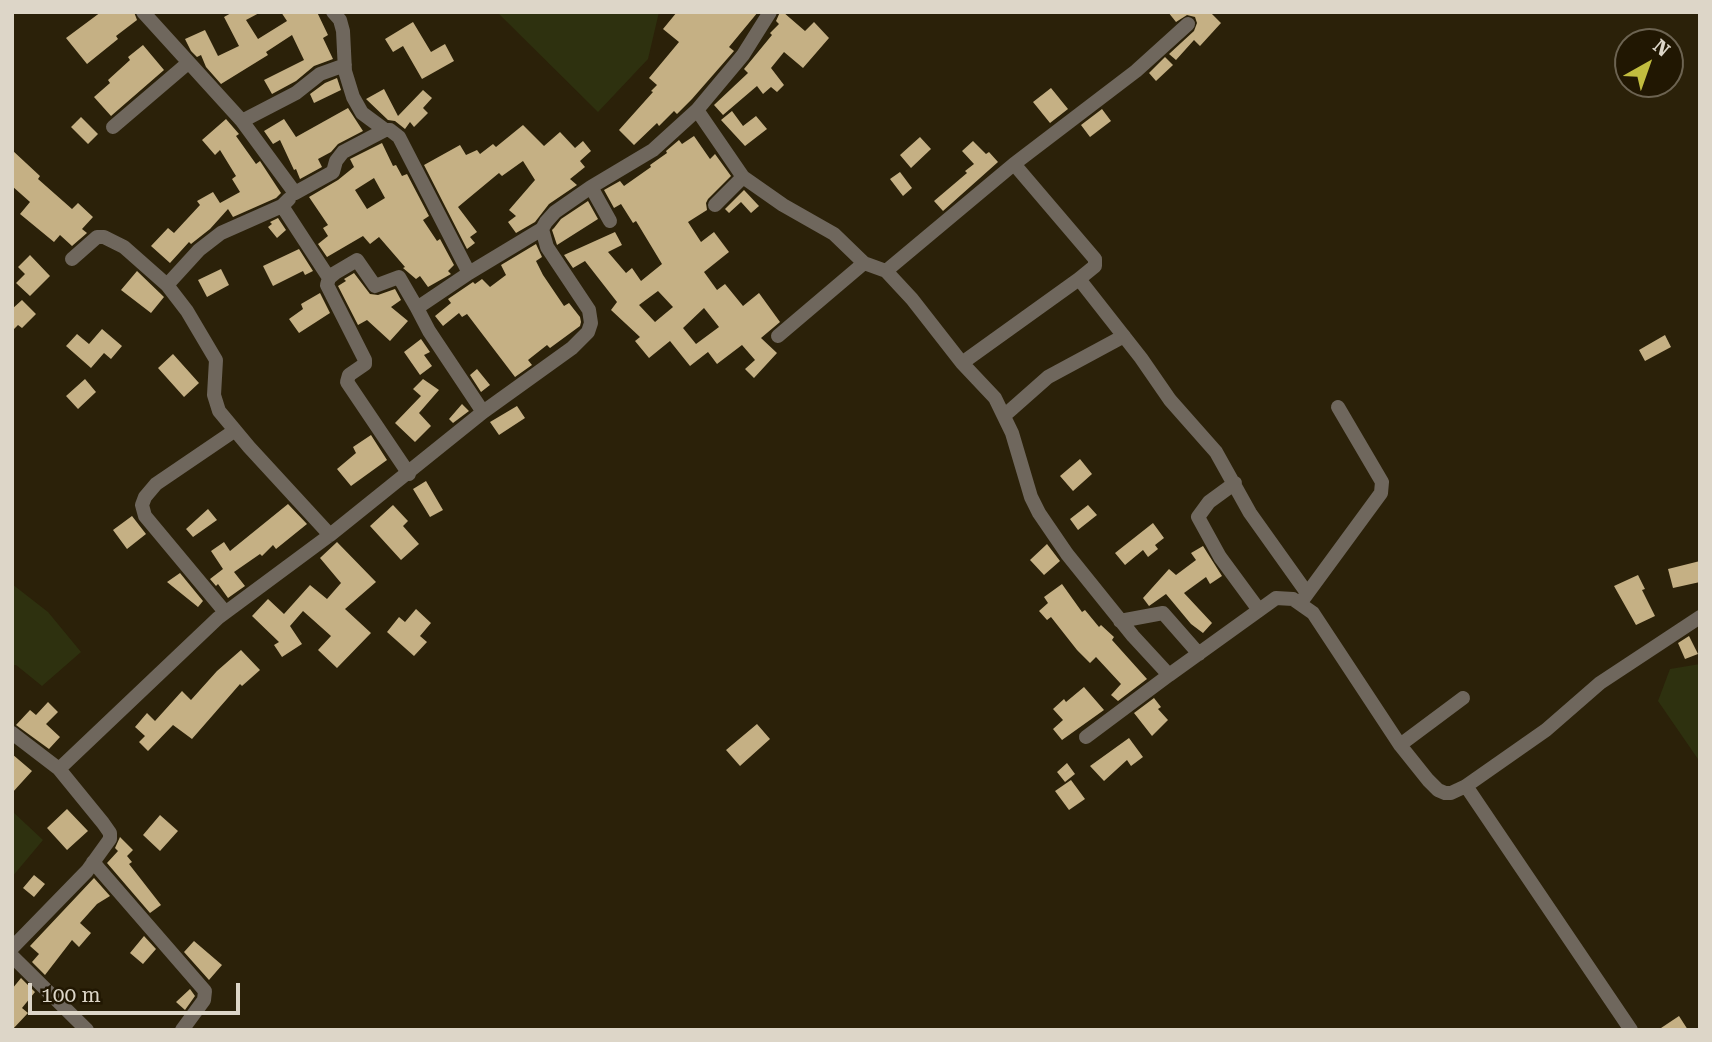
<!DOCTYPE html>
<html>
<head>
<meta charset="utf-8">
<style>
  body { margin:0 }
  #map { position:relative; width:1712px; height:1042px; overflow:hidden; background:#2b2109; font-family:"Roboto Serif",serif }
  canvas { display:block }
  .frame { position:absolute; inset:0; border:14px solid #ddd6c8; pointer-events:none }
  .north { position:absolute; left:1614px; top:28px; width:70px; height:70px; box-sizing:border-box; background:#211702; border:2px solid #6c6351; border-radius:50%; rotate:40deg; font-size:19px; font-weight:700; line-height:28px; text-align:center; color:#ddd6c8 }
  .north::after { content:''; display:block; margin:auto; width:24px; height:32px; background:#c2bd3f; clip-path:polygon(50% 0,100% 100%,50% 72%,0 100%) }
  .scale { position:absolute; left:28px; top:983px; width:212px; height:32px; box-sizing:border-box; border:4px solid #ddd6c8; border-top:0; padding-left:9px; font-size:21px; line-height:24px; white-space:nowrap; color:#ddd6c8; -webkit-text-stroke:5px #211702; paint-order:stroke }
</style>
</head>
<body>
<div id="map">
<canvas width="1712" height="1042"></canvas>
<div class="frame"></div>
<div class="north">N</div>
<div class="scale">100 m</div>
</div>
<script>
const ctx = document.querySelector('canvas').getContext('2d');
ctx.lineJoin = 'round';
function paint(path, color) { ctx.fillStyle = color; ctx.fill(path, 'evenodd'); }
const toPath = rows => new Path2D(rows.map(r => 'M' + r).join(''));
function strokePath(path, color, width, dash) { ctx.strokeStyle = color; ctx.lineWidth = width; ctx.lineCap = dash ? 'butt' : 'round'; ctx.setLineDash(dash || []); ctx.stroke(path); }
paint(toPath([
  [497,12,659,12,648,59,598,112],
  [12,584,48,612,81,652,42,686,16,665,12,665],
  [1700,664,1700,762,1658,701,1670,669],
  [12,811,43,840,12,877]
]), '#2e310f');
paint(toPath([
  [101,12,134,12,137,20,116,36,118,39,87,64,66,38],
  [233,12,261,12,246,20,258,39,287,21,281,12,317,12,328,35,323,38,333,59,314,66,296,81,272,94,264,80,304,60,292,35,266,52,268,55,221,84,206,67,201,55,197,57,191,51,185,39,205,30,218,56,239,46,224,17],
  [677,12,758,12,729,47,734,51,692,99,677,114,674,111,659,126,657,123,634,145,619,130,653,92,651,91,657,85,649,78,679,42,663,29],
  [780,12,783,12,805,31,814,22,829,38,803,68,784,52,771,68,784,85,777,92,771,87,763,94,757,86,723,115,714,105,748,73,744,69,772,35,770,33,779,24,776,21],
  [1168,12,1210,12,1221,23,1200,46,1194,40,1176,60,1169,54,1194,31,1197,23,1195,17,1187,15,1176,22],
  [413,22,431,52,445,44,454,61,422,79,403,46,393,52,385,39],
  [143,45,164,70,111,116,94,97,110,83,108,80,130,60,128,57],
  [1165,57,1173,65,1156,81,1149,73],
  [337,78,341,90,314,103,310,94,325,83],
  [1051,88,1068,109,1050,123,1033,102],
  [384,89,398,116,423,90,432,98,423,108,428,113,414,127,410,122,405,129,395,121,388,120,366,99],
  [348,108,363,131,338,144,331,152,318,159,322,167,300,179,296,169,294,170,280,140,273,144,264,131,284,119,296,137],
  [1102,109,1111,121,1090,137,1081,125],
  [732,111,743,126,756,116,767,129,745,146,721,120],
  [81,117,98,134,88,144,71,127],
  [226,119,239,134,236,136,256,164,260,161,281,193,276,198,233,217,228,209,210,229,191,244,189,242,170,263,151,246,168,228,174,233,200,205,197,201,213,192,220,203,240,192,232,179,236,176,220,150,215,155,202,140],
  [523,125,544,146,560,132,575,148,583,141,591,151,580,161,585,167,570,179,577,185,549,204,535,222,516,233,508,222,516,216,509,210,535,180,523,161,502,176,499,173,458,207,477,232,470,237,475,243,467,249,424,165,460,145,466,155,477,150,480,154,493,144,496,147],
  [694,136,710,159,715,154,731,176,708,199,706,203,707,210,688,222,701,242,714,232,729,252,704,272,717,290,725,284,743,306,759,293,780,322,761,338,777,353,754,378,745,369,755,360,742,345,717,364,708,352,690,366,670,341,649,358,635,341,640,337,611,310,617,302,585,261,573,268,564,255,615,232,622,245,608,252,626,273,632,268,641,281,662,264,636,221,633,223,621,204,614,208,604,190,620,181,624,186,651,167,650,165,667,153,666,151,679,140,682,144],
  [658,291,673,307,655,322,639,305],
  [704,308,719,327,696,344,683,328],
  [920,137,931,149,911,168,900,155],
  [973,141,986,154,989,152,998,162,943,211,934,201,967,173,965,171,974,164,962,151],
  [382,143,393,166,396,165,402,176,407,174,429,216,423,220,437,241,440,239,454,265,448,271,451,274,428,287,420,276,416,279,403,268,405,267,379,237,370,244,363,236,327,257,318,244,328,236,323,228,328,225,309,197,338,180,354,167,350,159],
  [374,178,385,198,367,209,355,190],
  [12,150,40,176,38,179,72,209,78,203,93,217,82,229,87,233,72,246,60,235,54,242,20,214,30,202,12,186],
  [900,172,912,188,903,196,890,179],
  [744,190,759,206,751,213,741,202,729,213,725,209],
  [588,201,598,219,557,245,552,230,554,228,561,219],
  [278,218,286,230,277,238,268,227,272,224,270,222],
  [536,244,542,257,536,261,543,275,564,306,569,303,580,317,581,322,580,326,550,348,547,345,528,360,532,365,515,377,467,314,462,317,459,313,443,326,435,316,451,303,448,299,473,282,475,284,482,279,490,287,506,275,501,265],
  [299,249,313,271,305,275,303,271,273,286,263,266],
  [30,255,50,276,30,296,16,283,25,274,18,267],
  [221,269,229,285,207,297,198,280],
  [137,271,164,297,151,313,121,290],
  [354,273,370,294,378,295,395,289,401,300,391,307,408,321,390,341,367,320,358,325,338,286,346,281,344,279],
  [320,293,330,313,299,333,289,319,303,309,301,304],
  [22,300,36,314,22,328,18,325,12,331,12,309],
  [102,329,122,346,111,359,104,353,91,368,66,346,77,334,89,344],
  [1665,335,1671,347,1645,361,1639,350],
  [421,339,430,352,424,355,432,366,420,375,404,352],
  [173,354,199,383,184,397,158,368],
  [477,369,490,385,481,392,470,375],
  [85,379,96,392,78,409,66,396],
  [423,379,439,390,419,413,431,426,415,442,395,423,421,396,413,389],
  [462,404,469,411,453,423,449,419],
  [517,406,525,418,499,435,490,422],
  [371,435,387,460,351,486,337,469,356,453,353,447],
  [1080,459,1092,474,1073,491,1060,476],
  [426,481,443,510,430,517,413,489],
  [288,504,307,524,276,549,273,545,262,556,260,554,234,572,245,586,228,598,218,584,216,586,210,579,223,569,211,551,224,542,230,551],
  [393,505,408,521,403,526,419,544,401,560,370,526],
  [1088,505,1097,515,1078,530,1070,519],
  [208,509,217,520,193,537,186,529],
  [132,516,146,534,127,549,113,530],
  [1153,523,1164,538,1155,545,1158,549,1148,557,1143,550,1125,565,1115,553],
  [337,542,376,582,345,609,371,633,337,668,318,650,331,636,303,611,290,626,302,644,282,657,274,645,279,642,252,616,268,599,284,614,310,585,327,599,341,583,320,558],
  [1047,544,1060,561,1044,575,1030,560],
  [1203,546,1222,576,1210,584,1206,577,1184,593,1212,623,1203,633,1191,624,1166,594,1149,606,1143,598,1169,569,1176,575,1196,560,1191,553],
  [1700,561,1700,582,1673,588,1668,569],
  [180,573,203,601,198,607,167,582],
  [1638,575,1645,589,1642,590,1655,616,1636,625,1614,586],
  [1062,584,1082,612,1085,610,1099,627,1101,625,1114,637,1112,640,1147,679,1118,701,1111,695,1121,684,1096,657,1090,663,1077,650,1051,617,1047,620,1039,611,1048,603,1044,597],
  [416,609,431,623,420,636,427,642,414,656,387,632,399,617,405,622],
  [1689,636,1698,654,1685,659,1678,643],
  [241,650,260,670,242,686,240,684,192,739,173,725,148,751,139,742,145,736,135,727,147,713,155,721,182,691,191,700,217,671],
  [1084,687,1104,710,1062,740,1053,729,1063,720,1053,709,1064,699,1066,702],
  [1154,698,1161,707,1158,709,1168,720,1152,736,1134,713],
  [48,702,58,712,46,724,60,737,49,749,16,725,30,710,36,715],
  [757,724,770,739,740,766,726,750],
  [1129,738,1143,757,1131,766,1127,760,1104,781,1090,766],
  [12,754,32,771,12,793],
  [1067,763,1075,774,1065,782,1057,772],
  [1071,780,1085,799,1069,810,1055,791],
  [67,809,88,831,67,850,47,828],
  [160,815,178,831,160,851,143,835],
  [120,837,133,850,127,856,132,862,129,864,161,905,150,913,107,863,118,851,115,848],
  [34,875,45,884,34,897,23,888],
  [94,878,110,896,97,904,80,923,91,933,79,947,72,940,45,975,32,962,39,954,30,946],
  [144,936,156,949,143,964,130,953],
  [194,941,222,965,209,980,184,952],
  [21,978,35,992,22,1008,28,1013,12,1030,12,989],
  [190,989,195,996,185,1010,176,1002],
  [1679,1016,1688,1030,1658,1030]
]), '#c5b084');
strokePath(toPath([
  [143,12,242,121,295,193,333,172,336,161,343,152,385,130,390,130,399,137,469,273,542,229],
  [333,12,340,20,343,31,345,71,353,97,362,113,385,130],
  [697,110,743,177,783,205,834,234,864,263,886,271,912,299,962,363,995,398,1012,433,1031,497,1039,513,1067,554,1133,636,1169,675,1276,598,1293,599,1313,613,1400,745,1428,780,1438,790,1445,793,1451,793,1466,786,1546,730,1600,683,1700,617],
  [242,121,296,93,320,74,345,65],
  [113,127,188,63],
  [1014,164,1095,259,1095,266,1079,279],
  [591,187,610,221],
  [289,199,282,206,329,278],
  [715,205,743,177],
  [72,259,97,237,104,237,124,247,167,285,187,311,216,360,214,395,219,411,249,447,330,535],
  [886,271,1014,164,1136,71,1188,24],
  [469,273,417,308,429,331,483,412],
  [167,285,199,250,221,233,282,206],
  [778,336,864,263],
  [962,363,1079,279,1141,358,1170,400,1216,452,1250,513,1307,593],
  [1005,415,1048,377,1124,336],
  [409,474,347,382,349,375,365,364,365,360,327,285,329,278,335,273,357,260,375,286,399,277,417,308],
  [1235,483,1209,502,1198,517,1220,557,1259,610],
  [1304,598,1381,493,1382,482,1338,407],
  [225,612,145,516,142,505,145,497,156,484,234,431],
  [1120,621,1163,613,1199,654],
  [12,733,59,769],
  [1086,737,1169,675],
  [1400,745,1463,698],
  [1466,786,1631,1030],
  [93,862,205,991,204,1000,182,1030],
  [12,948,87,871,110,839,110,833,103,823,59,769,218,618,330,535,483,412,572,348,588,332,591,323,589,310,547,247,542,229,546,222,555,212,591,187,653,150,697,110,743,55,770,12],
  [12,956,87,1030]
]), '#6f675d', 14);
</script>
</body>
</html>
